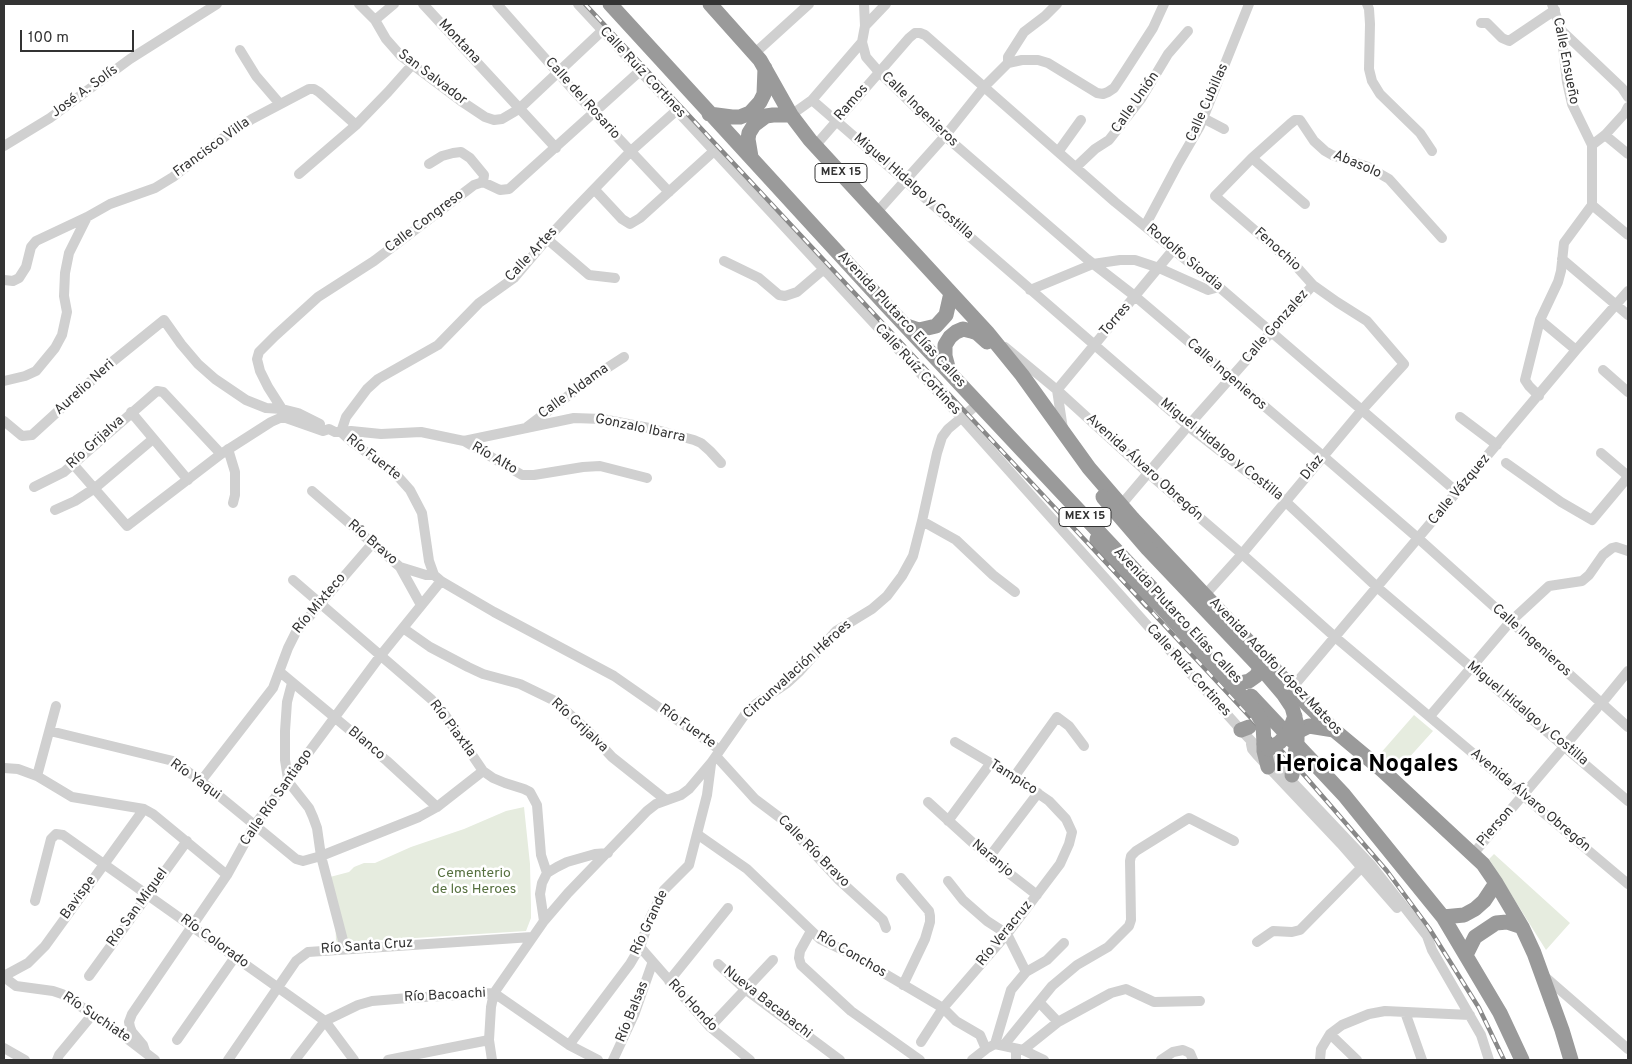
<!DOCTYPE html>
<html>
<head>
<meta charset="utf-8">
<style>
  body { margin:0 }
  #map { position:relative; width:1632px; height:1064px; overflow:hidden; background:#fff; font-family:Overpass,sans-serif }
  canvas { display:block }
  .frame { position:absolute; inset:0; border:5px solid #333; pointer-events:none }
  .scale { position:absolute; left:20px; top:30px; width:114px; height:22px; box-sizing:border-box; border:2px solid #333; border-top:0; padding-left:6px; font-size:15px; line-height:18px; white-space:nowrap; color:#333; -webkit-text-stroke:4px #fff; paint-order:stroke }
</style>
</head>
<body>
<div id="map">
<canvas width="1632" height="1064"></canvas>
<div class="frame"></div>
<div class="scale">100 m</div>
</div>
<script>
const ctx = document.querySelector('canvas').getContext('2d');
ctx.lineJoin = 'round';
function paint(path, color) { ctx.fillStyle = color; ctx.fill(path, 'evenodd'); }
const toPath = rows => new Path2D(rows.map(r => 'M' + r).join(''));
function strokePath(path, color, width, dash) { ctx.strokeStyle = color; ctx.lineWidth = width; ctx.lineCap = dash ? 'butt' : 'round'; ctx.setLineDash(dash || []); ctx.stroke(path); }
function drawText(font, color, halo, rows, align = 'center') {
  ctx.font = font + ' Overpass,sans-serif'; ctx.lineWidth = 5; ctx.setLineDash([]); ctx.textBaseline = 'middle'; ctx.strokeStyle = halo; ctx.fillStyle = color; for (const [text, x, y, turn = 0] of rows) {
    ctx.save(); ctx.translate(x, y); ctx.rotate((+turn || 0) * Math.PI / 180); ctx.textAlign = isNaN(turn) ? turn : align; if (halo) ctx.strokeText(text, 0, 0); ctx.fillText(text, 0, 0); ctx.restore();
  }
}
paint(toPath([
  [1414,715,1433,731,1397,771,1379,755],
  [524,807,530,864,531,906,531,918,526,931,336,943,335,905,330,877,349,872,354,867,364,863,375,863,411,847,464,829,506,811],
  [1494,854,1570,923,1546,950,1489,859]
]), '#e6ecdf');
strokePath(toPath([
  [359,4,375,20,386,39,401,56,461,101,485,117,494,120,502,119,519,109,603,30],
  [423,4,556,148],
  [497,4,574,91,669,192],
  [578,4,961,417,1241,730,1256,746,1268,756,1372,866,1427,936,1432,950,1481,1035,1489,1060],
  [864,4,865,26,862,42,866,57,879,72,945,136,1087,259,1136,297,1323,456,1419,539,1628,727],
  [1367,4,1369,9,1370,24,1369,69,1372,81,1380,94,1420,133,1432,151],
  [1552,4,1561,30,1567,82,1572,104,1592,145,1592,205],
  [375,20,394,4],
  [1481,23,1487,23,1502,38,1509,41,1555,10],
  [865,26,886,4],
  [1561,30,1622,88,1628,97],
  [240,50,256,76,280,104],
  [755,53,809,4],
  [1008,63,1008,57,1024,32,1045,16,1057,4],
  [812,100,1188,426,1286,502,1378,588,1628,801],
  [791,115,812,100,862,42],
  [1203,118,1224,129],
  [1605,135,1628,154],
  [1592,145,1605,135,1625,113,1628,107],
  [4,146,50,118,130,59,217,4],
  [815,146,909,38,915,33,920,33,925,35,1115,202,1219,287,1457,492],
  [1058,152,1081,120],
  [1252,158,1305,204],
  [429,164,442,156,453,153,461,152,470,158,484,175,483,182],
  [1076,167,1095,149,1109,140,1141,99,1168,54,1188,31],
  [299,174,356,125,388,92,412,65],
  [595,190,622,219,630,224,640,218,714,151],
  [1592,205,1628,235],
  [877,212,945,136,984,87,1008,63,1022,60,1038,60,1048,63,1097,93,1103,94,1108,92,1114,88,1122,76,1153,28,1164,4],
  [1145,226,1178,164,1200,126,1249,4],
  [547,239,589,275,615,278],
  [1562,259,1628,315],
  [724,261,759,278,779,295,785,296,797,292,824,269],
  [4,280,13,281,19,278,26,267,31,247,36,241,87,217,110,204,155,188,173,177,227,135,252,119,309,89,314,89,319,92,356,125],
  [1030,290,1093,264,1120,260,1135,260,1159,268,1208,290,1219,287],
  [1540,320,1576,350],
  [1005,347,1057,390,1148,473,1242,554,1335,637,1628,884],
  [1603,370,1628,392],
  [4,381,25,376,36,371,55,348,62,335,67,312,64,296,65,273,69,253,87,217],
  [1539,396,1529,386,1525,380,1540,320,1558,282,1561,271,1564,243,1592,205],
  [282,409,268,387,260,371,257,359,259,352,275,336,318,297,374,261,474,185,483,182,500,190,509,189,640,71],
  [131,412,188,480],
  [1460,417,1497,445],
  [4,421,22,436,32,435,112,362,164,320,181,344,198,364,215,379,246,400,266,408,282,409,298,413,320,424],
  [527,427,593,377,624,357],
  [1063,429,1057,390,1173,250],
  [464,441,574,418,602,419,649,428,694,440,701,443,710,451,721,463],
  [228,449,235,472,235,495,233,503],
  [1601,453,1628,476],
  [1506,463,1561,502,1592,520,1628,477],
  [73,464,127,526,221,454,271,422,280,418,286,418,323,431,329,429,335,432,341,432,352,442,394,472,410,490,422,513,429,561,434,575,441,581,494,612,614,676,720,750],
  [647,478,600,466,583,467,534,475,522,475,464,441,421,432,381,434,351,431,341,432,346,417,367,389,378,379,438,345,479,303,514,278,547,239,574,210,631,151,677,110],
  [34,487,64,472,157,391,163,392,221,454],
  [312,491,400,567,421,605],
  [1121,505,1188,426,1313,285],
  [55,510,75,501,95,488,153,439],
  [922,521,956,540,993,575,1015,592],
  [400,567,426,575,434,575],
  [293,580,431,699,445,715,483,771,493,778,505,783,524,789,530,792,537,805,541,855,547,873],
  [1204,596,1242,554,1361,411,1404,364,1367,321,1337,302,1313,285,1295,265,1215,196,1252,158,1290,124,1295,120,1300,120,1314,141,1325,151,1332,155,1368,167,1389,179,1442,238],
  [403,628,430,647,468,667,483,674,520,684,555,701,587,730,612,757,666,800],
  [280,672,387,761,437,807],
  [1292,688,1576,350,1628,291],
  [1601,704,1628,671],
  [1430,716,1510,622,1549,586,1582,581,1589,575,1603,555,1612,548,1616,547,1628,551],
  [50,731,173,761,201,781,296,859,303,861,321,856,419,817,437,807,483,771],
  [1251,744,1252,749,1257,755,1341,844,1397,908],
  [716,756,755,799,783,820,839,880,883,920,886,928],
  [4,768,18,769,37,776,72,797,144,809,153,814,227,875],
  [37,776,56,706],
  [1014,777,1057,717,1069,726,1084,746],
  [288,779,285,760,285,731,287,702,292,683],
  [287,780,309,808,313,817,317,828,321,856,345,948],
  [201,781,273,688,288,648,296,632,372,544],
  [928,802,973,843,1010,874,1037,895],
  [948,821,990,764],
  [697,834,747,869,820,939,853,955,943,1008,956,1021,980,1035,986,1049],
  [1473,854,1597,708],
  [990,856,1038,793],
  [901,878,929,911,930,916,930,922,925,939,903,985],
  [948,881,963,900,987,921,1007,934,1026,972],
  [35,901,51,839,56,834,63,835,325,1021,354,1060],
  [544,921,540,894,542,883,547,873,557,867,567,862,595,854,608,853],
  [811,931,800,951,799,958,801,965,851,1011,920,1060],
  [1257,942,1273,931,1292,932,1300,930,1362,867],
  [640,947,710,1027,750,1060],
  [718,964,745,989,840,1060],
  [4,976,28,963,45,946,144,809],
  [89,976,187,841],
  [1544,976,1628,1049],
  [4,977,16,986,53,991,62,994,116,1030,155,1060],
  [669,981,728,908],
  [1039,1002,1058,1022],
  [1405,1012,1422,1060],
  [710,1027,773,960],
  [1330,1034,1357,1060],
  [177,1040,235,957],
  [921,1042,943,1008,1007,934,1060,864,1069,844,1072,832,1066,819,1049,801,1014,777,955,742],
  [995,1044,1011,990,1026,972,1047,960,1064,943],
  [569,1045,630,964,640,947,650,918,664,890,689,865,707,795,711,764],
  [1004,1045,1052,986,1077,965,1108,947,1129,926,1131,920,1130,861,1131,856,1136,851,1189,818,1234,841],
  [4,1048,25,1060],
  [1016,1049,1016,1060],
  [1023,1050,1058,1022,1111,993,1126,989,1154,1002,1200,1001],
  [145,1051,143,1045,132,1032,130,1027,129,1022,132,1014,227,875,254,826,381,655,441,581],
  [57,1060,59,1055,92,1015],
  [228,1060,296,961,308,952,532,937],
  [295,1060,325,1021,358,1005,372,1001,408,998,494,993,569,1045,598,1060],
  [388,1060,489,1040],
  [492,1060,489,1040,491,1007,494,993,544,921,568,893,647,811,656,804,681,795,689,789,711,763,746,713,756,704,787,683,800,671,836,631,872,609,887,596,902,576,913,556,922,521,937,453,942,437,948,429,979,403],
  [613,1060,634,1015,652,964],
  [972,1060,986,1049,995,1044,1023,1050,1044,1060],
  [1161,1060,1173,1052,1183,1050,1190,1053,1193,1060],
  [1320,1060,1321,1049,1330,1034,1342,1025,1369,1014,1385,1011,1470,1015]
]), '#d0d0d0', 10);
strokePath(toPath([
  [610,4,884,303,1158,595],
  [710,4,760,60,791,115,810,140,987,332,1022,375,1089,468,1133,519,1309,706,1334,730,1382,770,1483,864,1496,883,1522,927,1534,953,1562,1030,1571,1060],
  [709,114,732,117,740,117,750,113,760,102,764,94,765,68],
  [751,157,748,139,749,133,754,125,766,116,773,115,791,115],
  [907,326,919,330,936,326,946,315,951,293],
  [949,371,945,356,945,345,950,337,956,332,963,329,971,331,977,333,987,342],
  [1097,539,1097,544,1150,603],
  [1240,683,1249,681,1256,676,1262,666,1262,657],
  [1251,696,1344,795,1443,917,1500,1013,1522,1060],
  [1241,730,1249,727],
  [1291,740,1299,731,1309,726,1334,730],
  [1264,744,1264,751,1268,767],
  [1443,917,1464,915,1475,909,1484,901,1496,883],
  [1466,955,1475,937,1496,923,1507,922,1522,927]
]), '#9a9a9a', 15);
const rail = toPath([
  [585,4,1305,776,1387,871,1429,928,1479,1008,1504,1060]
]);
strokePath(rail, '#888', 4.5);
strokePath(rail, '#fff', 2.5, [8]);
strokePath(toPath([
  [1103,497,1147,548,1261,668,1284,695,1292,707,1297,725,1297,740,1292,775],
  [1144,588,1257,713,1263,724,1264,744],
  [1269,749,1280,742,1289,732,1295,716]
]), '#9a9a9a', 15);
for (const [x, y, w] of [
  [841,173,52],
  [1085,517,52]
]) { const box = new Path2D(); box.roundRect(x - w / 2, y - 9.5, w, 19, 4); ctx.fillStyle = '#fff'; ctx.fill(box); strokePath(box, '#333', 1); }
drawText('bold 12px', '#333', null, [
  ["MEX 15",841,173],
  ["MEX 15",1085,517]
]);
drawText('14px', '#333', '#fff', [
  ["Montana",459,42,47],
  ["Calle Ensueño",1565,61,79],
  ["Calle Ruíz Cortines",642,73,47],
  ["San Salvador",432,78,37],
  ["José A. Solís",85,92,-36],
  ["Calle del Rosario",582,99,48],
  ["Ramos",852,103,-49],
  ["Calle Unión",1136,103,-55],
  ["Calle Cubillas",1208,103,-66],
  ["Calle Ingenieros",919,110,44],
  ["Francisco Villa",212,148,-36],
  ["Abasolo",1357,165,23],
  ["Miguel Hidalgo y Costilla",913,187,41],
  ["Calle Congreso",425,222,-37],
  ["Fenochio",1277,250,42],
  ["Calle Artes",532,255,-47],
  ["Rodolfo Siordia",1184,258,40],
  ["Avenida Plutarco Elías Calles",901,320,47],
  ["Torres",1116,320,-49],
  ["Calle Gonzalez",1276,327,-49],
  ["Calle Ruíz Cortines",917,370,47],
  ["Calle Ingenieros",1226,375,41],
  ["Aurelio Neri",85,388,-42],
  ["Calle Aldama",574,392,-36],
  ["Gonzalo Ibarra",640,429,12],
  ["Río Grijalva",96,443,-42],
  ["Miguel Hidalgo y Costilla",1221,450,39],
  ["Río Fuerte",373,458,38],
  ["Río Alto",494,459,30],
  ["Avenida Álvaro Obregón",1144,468,42],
  ["Díaz",1313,468,-51],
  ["Calle Vázquez",1460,490,-50],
  ["Río Bravo",372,543,41],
  ["Río Mixteco",320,604,-50],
  ["Avenida Plutarco Elías Calles",1177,616,47],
  ["Calle Ingenieros",1531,641,42],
  ["Avenida Adolfo López Mateos",1275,667,46],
  ["Circunvalación Héroes",798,670,-42],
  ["Calle Ruíz Cortines",1188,671,48],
  ["Miguel Hidalgo y Costilla",1527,714,40],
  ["Río Grijalva",579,726,43],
  ["Río Fuerte",687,727,35],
  ["Río Piaxtla",452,729,53],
  ["Blanco",366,744,40],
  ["Tampico",1013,778,32],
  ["Río Yaqui",195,780,36],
  ["Calle Río Santiago",277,798,-55],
  ["Avenida Álvaro Obregón",1530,801,40],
  ["Pierson",1496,827,-49],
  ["Calle Río Bravo",813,852,45],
  ["Naranjo",992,859,40],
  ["Bavispe",79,898,-54],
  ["Río San Miguel",138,908,-54],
  ["Río Grande",650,923,-65],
  ["Río Veracruz",1005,934,-51],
  ["Río Colorado",214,942,36],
  ["Río Santa Cruz",367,947,-4],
  ["Río Conchos",851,955,30],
  ["Río Bacoachi",445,996,-3],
  ["Nueva Bacabachi",767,1003,38],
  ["Río Hondo",692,1006,47],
  ["Río Balsas",633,1012,-68],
  ["Río Suchiate",96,1018,34]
]);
drawText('14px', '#56703f', '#fff', [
  ["Cementerio",474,874],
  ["de los Heroes",474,890]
]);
drawText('bold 24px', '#000', '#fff', [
  ["Heroica Nogales",1367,766]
]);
</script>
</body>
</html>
